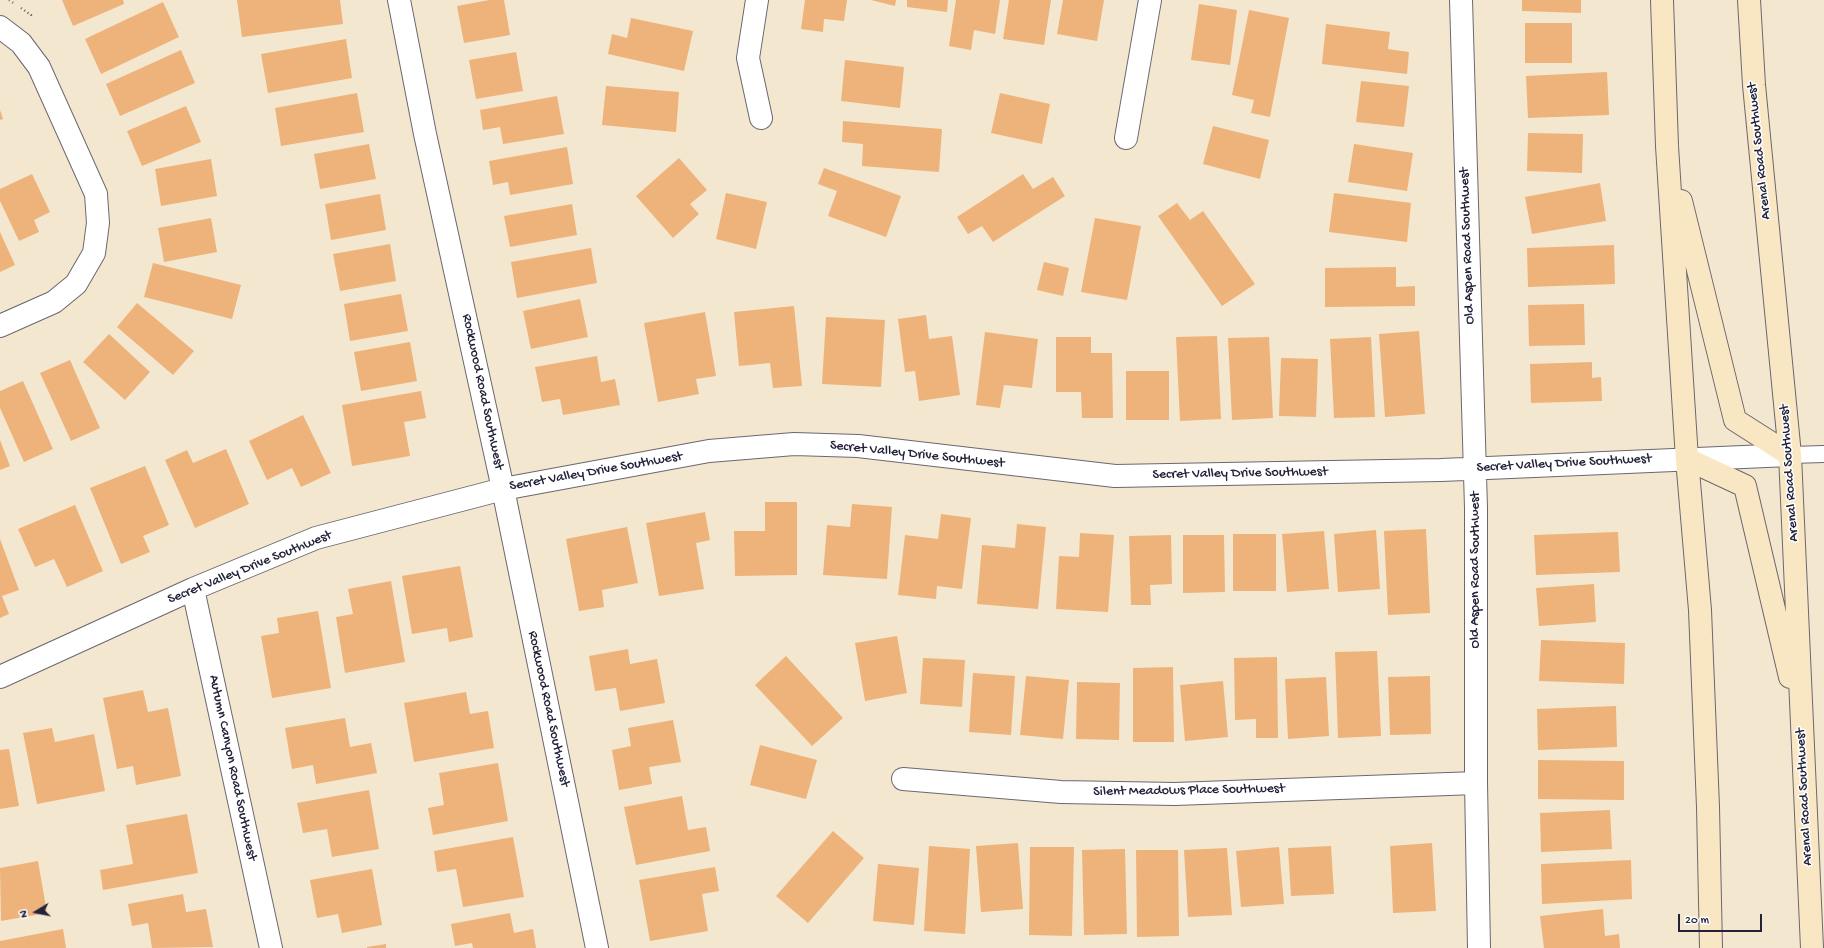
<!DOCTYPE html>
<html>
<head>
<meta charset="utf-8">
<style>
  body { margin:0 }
  #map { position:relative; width:1824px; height:948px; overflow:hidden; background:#f4e7d0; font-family:"Gochi Hand",sans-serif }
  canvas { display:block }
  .north { position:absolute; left:16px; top:892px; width:40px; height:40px; -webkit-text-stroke:3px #fff; paint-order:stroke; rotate:260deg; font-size:11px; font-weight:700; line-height:16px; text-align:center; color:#22223b }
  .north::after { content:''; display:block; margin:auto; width:14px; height:18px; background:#22223b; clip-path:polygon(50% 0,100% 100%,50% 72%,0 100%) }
  .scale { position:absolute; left:1678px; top:914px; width:84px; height:18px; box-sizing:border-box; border:2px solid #22223b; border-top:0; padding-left:5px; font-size:12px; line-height:14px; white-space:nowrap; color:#22223b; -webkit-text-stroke:3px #fff; paint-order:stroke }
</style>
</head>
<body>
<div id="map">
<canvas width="1824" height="948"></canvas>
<div class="north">N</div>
<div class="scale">20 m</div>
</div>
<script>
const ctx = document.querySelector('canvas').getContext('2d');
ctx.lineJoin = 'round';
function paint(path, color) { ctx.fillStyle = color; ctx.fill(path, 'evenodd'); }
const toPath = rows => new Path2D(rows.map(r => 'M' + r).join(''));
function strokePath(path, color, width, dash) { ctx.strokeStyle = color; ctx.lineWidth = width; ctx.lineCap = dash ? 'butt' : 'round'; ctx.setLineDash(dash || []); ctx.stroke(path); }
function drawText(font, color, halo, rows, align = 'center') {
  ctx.font = font + ' "Gochi Hand",sans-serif'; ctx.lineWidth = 3; ctx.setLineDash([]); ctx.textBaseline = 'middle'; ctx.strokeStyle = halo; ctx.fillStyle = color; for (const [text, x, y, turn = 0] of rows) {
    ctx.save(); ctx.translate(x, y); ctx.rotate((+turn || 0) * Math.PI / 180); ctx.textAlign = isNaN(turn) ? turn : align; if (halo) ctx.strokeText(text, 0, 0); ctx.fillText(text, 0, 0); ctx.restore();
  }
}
paint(toPath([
  [62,0,123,0,124,4,73,26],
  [237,0,340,0,343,24,242,37],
  [489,0,504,0,510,35,464,43,457,6],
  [805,0,847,0,844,21,824,19,823,32,801,29],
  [871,0,896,0,895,6],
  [907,0,948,0,947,12,907,7],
  [956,0,1000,0,995,34,974,30,971,50,949,46],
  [1009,0,1051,0,1044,45,1003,39],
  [1063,0,1104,0,1097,41,1057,34],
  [1522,0,1581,0,1581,13,1522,11],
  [163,2,179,37,101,74,85,39],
  [1199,4,1237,10,1230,65,1191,60],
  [1249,10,1289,18,1270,117,1251,113,1254,100,1232,95],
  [631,18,693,31,684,71,608,54,612,34,627,38],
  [1525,23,1572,23,1572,63,1525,63],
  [1326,24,1390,32,1388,49,1409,52,1407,74,1322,64],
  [346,39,352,78,268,93,261,54],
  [181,50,195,83,120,116,106,84],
  [516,52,523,91,476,99,469,60],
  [845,60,904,67,900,108,841,101],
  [1607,72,1609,115,1528,118,1526,76],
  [1361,81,1409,86,1404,127,1356,122],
  [606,86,679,92,676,132,602,125],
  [357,93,364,132,281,146,275,108],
  [1000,93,1050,104,1042,144,991,133],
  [557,96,564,134,503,144,500,127,483,130,480,110],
  [186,106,201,142,142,166,127,131],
  [0,110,3,119,0,120],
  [843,121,942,129,939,172,862,166,863,144,842,142],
  [1213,126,1269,140,1260,179,1203,164],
  [1528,133,1583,134,1582,173,1527,171],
  [369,144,376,179,320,189,314,154],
  [1354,144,1413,153,1407,191,1348,182],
  [567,147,573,184,510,195,508,182,493,185,489,161],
  [679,158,707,190,690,204,699,214,673,238,636,196],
  [211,159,217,196,161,206,155,169],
  [824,168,901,196,886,237,828,216,837,191,818,184],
  [32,174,50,212,34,220,39,232,19,241,0,201,0,189],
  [1023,174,1033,189,1053,177,1065,196,993,242,982,226,968,234,957,217],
  [1600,183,1606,221,1532,234,1525,197],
  [726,193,767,202,756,249,716,239],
  [1334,193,1411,203,1407,242,1329,232],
  [380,194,386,230,331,240,325,204],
  [1177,203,1190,220,1203,211,1255,284,1222,306,1158,216],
  [572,204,577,235,510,247,504,216],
  [211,218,217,252,164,262,158,228],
  [1095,218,1141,226,1127,300,1081,292],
  [0,232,15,265,0,272],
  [390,244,396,281,340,291,333,254],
  [1614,245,1615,284,1528,287,1527,248],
  [591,248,597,283,517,298,511,262],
  [1044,262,1069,268,1063,296,1037,290],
  [153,263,241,285,232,319,144,297],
  [1396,267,1396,287,1415,286,1415,306,1325,307,1325,268],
  [401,294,408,331,350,341,344,304],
  [580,299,588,337,531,349,523,311],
  [137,303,194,351,173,375,117,327],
  [1584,304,1585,345,1529,346,1528,305],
  [794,306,802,386,773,388,770,363,739,366,734,312],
  [705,312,716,376,696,379,699,394,658,402,644,323],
  [926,315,929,339,952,336,960,395,919,401,915,371,905,372,898,319],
  [826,317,885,320,881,387,822,384],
  [1419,331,1425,414,1385,417,1379,334],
  [985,332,1038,339,1032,388,1004,385,1000,408,976,405],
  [109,334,150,372,125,400,83,362],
  [1217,336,1221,419,1180,421,1176,337],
  [1056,337,1091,337,1091,353,1112,353,1113,418,1082,418,1081,392,1056,392],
  [1269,337,1273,418,1232,420,1228,338],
  [1371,337,1375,417,1334,418,1330,339],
  [410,342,417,381,361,391,354,352],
  [597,356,601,382,615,379,620,405,563,415,560,399,542,402,535,367],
  [1281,358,1318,359,1316,417,1279,416],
  [70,360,100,428,71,441,40,373],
  [1592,362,1592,378,1601,377,1602,401,1531,403,1530,364],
  [1126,371,1169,371,1169,420,1126,420],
  [23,381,53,449,24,462,0,408,0,391],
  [421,391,426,418,404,422,410,456,352,466,342,405],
  [303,415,331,473,301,487,292,468,267,480,249,441],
  [0,440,10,466,0,470],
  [226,449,249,504,195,528,165,460,187,450,193,463],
  [145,466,169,525,143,536,150,552,121,564,90,488],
  [765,502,797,502,797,575,735,576,734,531,765,531],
  [852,504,892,507,887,579,823,575,827,525,850,527],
  [75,505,103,571,67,587,54,559,35,567,18,529],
  [705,512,710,540,696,543,704,589,659,596,646,523],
  [941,514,971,518,962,589,937,586,936,599,898,595,905,535,938,539],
  [1017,524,1046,527,1038,609,977,604,982,545,1015,548],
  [627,527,638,583,602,590,604,607,579,611,566,539],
  [1426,529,1430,613,1388,615,1384,531],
  [1376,530,1380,589,1338,592,1334,534],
  [1324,531,1329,589,1287,592,1282,534],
  [1618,532,1620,572,1536,575,1534,535],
  [1080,533,1114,535,1108,612,1056,609,1059,556,1079,557],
  [1233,534,1276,534,1276,591,1233,591],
  [1171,535,1172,584,1150,585,1151,605,1131,605,1129,536],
  [1183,535,1224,535,1225,592,1183,593],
  [0,539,19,590,2,596,9,614,0,618],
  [460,566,473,637,449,642,447,628,412,634,402,576],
  [391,581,405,662,345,673,336,617,353,614,348,589],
  [1594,584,1596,622,1539,626,1536,588],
  [318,611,331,688,272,698,261,636,279,633,277,618],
  [897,636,907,693,865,701,855,643],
  [1541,640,1625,643,1624,684,1539,681],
  [628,649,630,664,657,659,665,703,620,711,616,688,595,691,589,656],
  [1377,651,1381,736,1338,738,1335,652],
  [786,656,843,718,812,746,755,685],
  [1277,657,1278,738,1256,738,1256,719,1235,720,1234,658],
  [923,658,965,660,962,707,920,704],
  [1173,667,1174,742,1133,742,1133,668],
  [973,673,1015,676,1011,735,969,732],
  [1026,676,1069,680,1063,739,1020,735],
  [1430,676,1431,734,1390,735,1388,677],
  [1326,677,1329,736,1288,739,1285,679],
  [1223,681,1228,737,1185,741,1180,685],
  [1077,682,1120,683,1119,740,1076,739],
  [143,690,148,712,168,708,181,776,136,785,133,766,117,769,103,698],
  [466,692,470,714,488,711,494,748,414,762,404,703],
  [1616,706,1617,747,1538,750,1537,709],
  [345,718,350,747,371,743,377,773,316,784,313,765,292,769,285,728],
  [673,720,681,762,649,767,652,784,619,790,612,750,631,746,628,728],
  [52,728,55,742,94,734,105,791,37,804,23,733],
  [760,745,817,760,806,799,750,785],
  [9,749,19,806,0,809,0,750],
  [1538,760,1624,761,1624,800,1538,799],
  [498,763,508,821,433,835,428,808,444,805,439,773],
  [369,790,379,849,332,857,327,829,303,833,297,803],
  [682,796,688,830,706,827,710,851,636,865,624,807],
  [1610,810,1612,849,1541,852,1540,813],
  [187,814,198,873,103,890,100,870,133,864,126,825],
  [833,831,864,858,808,923,776,896],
  [513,837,524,897,463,907,456,869,437,872,434,851],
  [1018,843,1023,909,981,912,976,846],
  [1432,843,1436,911,1393,913,1390,846],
  [929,846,970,849,965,934,924,931],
  [1331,846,1334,894,1291,896,1288,848],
  [1030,847,1074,847,1072,936,1029,935],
  [1279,847,1284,904,1241,907,1236,851],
  [1227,848,1232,915,1188,917,1184,850],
  [1125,849,1127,934,1084,935,1082,850],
  [1136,850,1178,850,1179,936,1137,937],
  [1631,860,1632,899,1542,904,1541,864],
  [38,861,47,913,1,921,0,868],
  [878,864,919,868,914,925,873,921],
  [715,867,719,891,702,894,708,931,650,941,639,880],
  [372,869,382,925,342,933,338,914,317,918,310,880],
  [183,894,186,912,206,909,213,947,152,948,148,923,132,926,128,904],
  [1603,909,1605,936,1619,934,1620,948,1544,948,1540,916],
  [510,913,514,933,533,929,536,948,473,948,472,943,455,946,451,924],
  [63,929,66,948,0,948,0,941],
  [386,944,386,948,367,948,367,947]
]), '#eeb37a');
const lane = toPath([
  [1790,455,1824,454]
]);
const street = toPath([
  [399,0,425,134,503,489,597,948],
  [757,0,748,58,761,118],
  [1461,0,1476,508,1476,783,1479,948],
  [0,27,21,43,39,67,96,194,98,223,94,253,76,284,54,302,0,326],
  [1126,138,1150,0],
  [193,589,271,948],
  [0,677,193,589,316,538,503,489,709,451,794,444,858,446,1115,476,1441,470,1790,455],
  [903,779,1061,792,1175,794,1476,783]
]);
const secondary = toPath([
  [1662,0,1667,146,1687,459,1700,610,1708,807,1711,948],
  [1749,0,1754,85,1790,455,1812,948],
  [1681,201,1735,420,1790,455],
  [1687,459,1745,486,1790,677]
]);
strokePath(lane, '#6c676f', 18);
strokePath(street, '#6c676f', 24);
strokePath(secondary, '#6c676f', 24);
strokePath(toPath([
  [9,0,15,4],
  [21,8,31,15,29,18]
]), '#6c676f', 2.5, [1, 3]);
strokePath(lane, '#fff', 16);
strokePath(street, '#fff', 22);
strokePath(secondary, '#f9e7c3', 22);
drawText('14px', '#22223b', '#fff', [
  ["Arenal Road Southwest",1760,151,-96],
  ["Old Aspen Road Southwest",1468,246,-92],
  ["Rockwood Road Southwest",482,392,78],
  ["Secret Valley Drive Southwest",917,455,6],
  ["Secret Valley Drive Southwest",1564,464,-3],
  ["Secret Valley Drive Southwest",596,472,-10],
  ["Arenal Road Southwest",1790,473,-94],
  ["Secret Valley Drive Southwest",1240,474,-1],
  ["Secret Valley Drive Southwest",250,568,-22],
  ["Old Aspen Road Southwest",1476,570,-90],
  ["Rockwood Road Southwest",548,709,78],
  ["Autumn Canyon Road Southwest",232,768,78],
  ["Silent Meadows Place Southwest",1189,791,-1],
  ["Arenal Road Southwest",1805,797,-93]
]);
</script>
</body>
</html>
